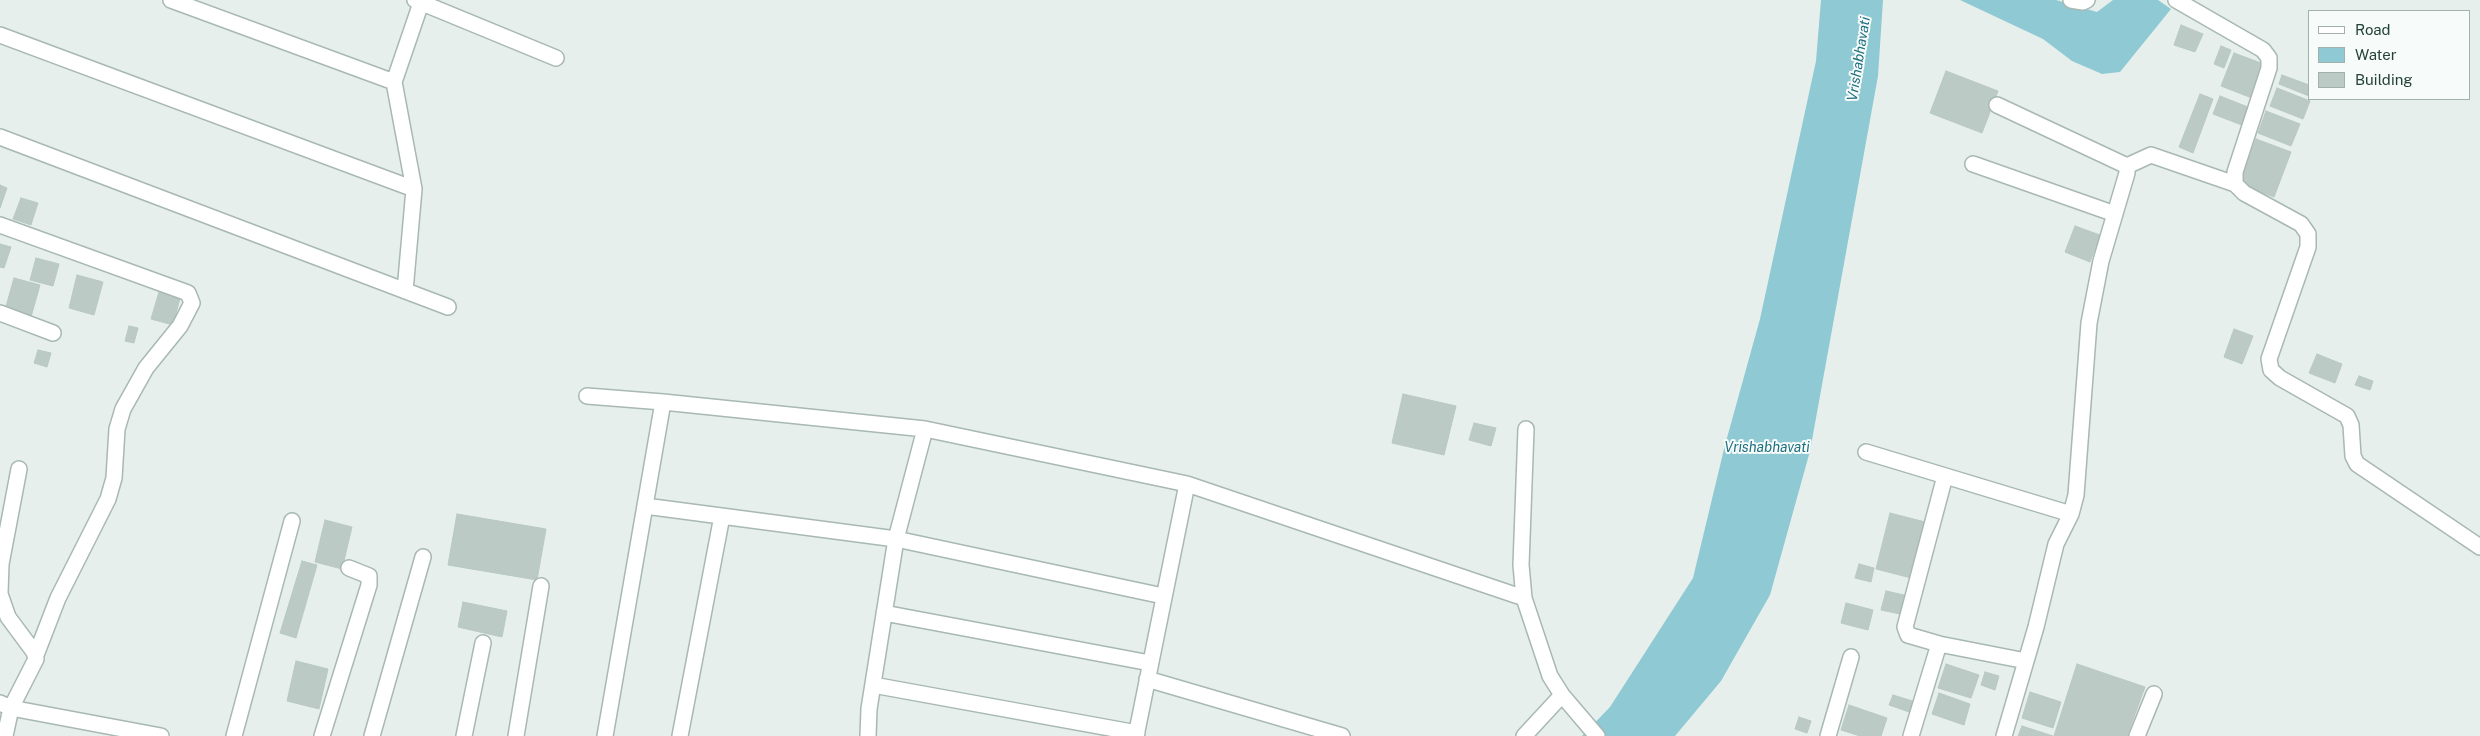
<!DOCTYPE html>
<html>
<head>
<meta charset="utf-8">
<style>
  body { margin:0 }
  #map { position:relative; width:2480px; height:736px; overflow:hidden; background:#e6efeb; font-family:"Public Sans",sans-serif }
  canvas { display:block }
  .legend { position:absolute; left:2308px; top:10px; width:162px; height:90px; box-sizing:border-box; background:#f7fbf9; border:1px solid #a3b1ad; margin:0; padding:6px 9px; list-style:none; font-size:15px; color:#24423a }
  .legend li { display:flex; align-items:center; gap:10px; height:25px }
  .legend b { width:25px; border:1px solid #a3b1ad }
</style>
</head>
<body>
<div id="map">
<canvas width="2480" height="736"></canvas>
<ul class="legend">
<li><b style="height:6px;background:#fff"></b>Road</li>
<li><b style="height:14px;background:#8ec9d4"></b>Water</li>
<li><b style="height:14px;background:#bbcac4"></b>Building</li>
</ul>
</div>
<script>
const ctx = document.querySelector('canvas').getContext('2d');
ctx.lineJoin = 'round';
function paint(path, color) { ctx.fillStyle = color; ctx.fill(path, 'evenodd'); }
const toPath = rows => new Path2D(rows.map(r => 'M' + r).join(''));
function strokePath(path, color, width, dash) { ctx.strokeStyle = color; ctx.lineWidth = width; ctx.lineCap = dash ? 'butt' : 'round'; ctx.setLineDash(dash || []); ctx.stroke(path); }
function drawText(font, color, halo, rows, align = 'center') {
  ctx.font = font + ' "Public Sans",sans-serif'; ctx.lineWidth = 4; ctx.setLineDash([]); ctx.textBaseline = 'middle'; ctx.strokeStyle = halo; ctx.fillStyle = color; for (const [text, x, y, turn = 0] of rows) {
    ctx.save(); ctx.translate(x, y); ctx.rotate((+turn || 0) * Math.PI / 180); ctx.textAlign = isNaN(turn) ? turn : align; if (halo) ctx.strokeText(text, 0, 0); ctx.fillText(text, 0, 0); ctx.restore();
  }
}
paint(toPath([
  [1821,0,1883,0,1878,76,1810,451,1770,595,1721,681,1675,736,1582,736,1610,707,1693,578,1725,445,1760,319,1816,61],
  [1960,0,2056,0,2097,12,2113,0,2158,0,2171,9,2120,72,2102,74,2072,61,2043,39]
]), '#8ec9d4');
const building = toPath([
  [2181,25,2203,34,2195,52,2174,45,2181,25],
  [2221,46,2231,50,2224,68,2214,64,2221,46],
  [2234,53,2269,66,2257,100,2221,86,2234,53],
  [1946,71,1998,91,1982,133,1930,113,1946,71],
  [2282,75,2309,85,2309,96,2279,84,2282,75],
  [2277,88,2310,101,2303,119,2270,106,2277,88],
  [2200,94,2213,99,2193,153,2179,147,2200,94],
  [2220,96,2253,109,2247,127,2213,114,2220,96],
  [2266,111,2300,124,2291,146,2258,133,2266,111],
  [2256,139,2291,152,2274,197,2239,184,2256,139],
  [0,185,7,188,0,208,0,185],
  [21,198,38,203,31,225,13,219,21,198],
  [2075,226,2100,235,2090,262,2065,252,2075,226],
  [0,244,11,247,4,268,0,267,0,244],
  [36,258,59,264,53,286,30,280,36,258],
  [77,275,103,282,94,315,69,308,77,275],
  [14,278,40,285,31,317,5,310,14,278],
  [159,292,180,298,173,325,151,319,159,292],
  [129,326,138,328,134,343,125,341,129,326],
  [2234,329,2253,336,2242,364,2224,357,2234,329],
  [38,350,51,353,47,367,34,363,38,350],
  [2317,354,2342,364,2335,383,2309,373,2317,354],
  [2359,376,2373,381,2370,390,2355,385,2359,376],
  [1403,394,1456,406,1444,455,1392,443,1403,394],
  [1474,423,1496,428,1491,446,1469,440,1474,423],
  [1890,513,1929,523,1915,579,1876,569,1890,513],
  [457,514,546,529,537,580,448,565,457,514],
  [325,520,352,527,342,569,315,562,325,520],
  [302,561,317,565,296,638,280,633,302,561],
  [1859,564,1874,568,1871,582,1855,578,1859,564],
  [1886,591,1904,595,1900,614,1881,610,1886,591],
  [463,602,507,611,502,637,458,627,463,602],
  [1846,603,1873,610,1868,630,1841,623,1846,603],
  [296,661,328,669,319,709,287,701,296,661],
  [1946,664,1979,675,1971,698,1938,688,1946,664],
  [2077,664,2145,687,2127,736,2054,736,2077,664],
  [1985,672,1999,676,1995,690,1981,685,1985,672],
  [2030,692,2061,702,2053,728,2022,718,2030,692],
  [1939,693,1970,704,1964,725,1932,714,1939,693],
  [1893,695,1919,703,1915,714,1889,705,1893,695],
  [1849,705,1887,718,1881,736,1860,736,1841,730,1849,705],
  [1799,717,1811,721,1807,733,1795,729,1799,717],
  [2022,726,2053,736,2018,736,2022,726]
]);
paint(building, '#bbcac4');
strokePath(building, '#b8c9c2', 1);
const minor = toPath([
  [171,0,394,82],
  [415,0,556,58],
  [2071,0,2083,2,2087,0],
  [2176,0,2263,50,2269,58,2269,68,2235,172,2235,184,2244,193,2301,224,2308,234,2308,247,2269,359,2271,370,2280,378,2347,416,2351,425,2353,456,2357,464,2480,547],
  [0,35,414,189],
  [1997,105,2127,166],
  [0,137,448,307],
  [1973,164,2115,214],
  [0,225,188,293,192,303,180,326,146,368,123,409,117,429,114,478,108,499,58,598,36,655],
  [405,291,414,189,394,82,422,0],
  [0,313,53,333],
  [587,396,663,402],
  [1526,429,1521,565,1524,598,1550,676,1562,695],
  [1866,452,2071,514],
  [1945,476,1905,627,1908,635,1939,644,2026,661],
  [1187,484,1524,598],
  [645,506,896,539,925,429],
  [0,593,1,564,19,469],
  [0,594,8,617,34,652,36,659,11,708,5,736],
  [884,613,1150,663],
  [1147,679,1342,736],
  [873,685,1137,733],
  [0,703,11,708,161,736],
  [234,736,292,521],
  [322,736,369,585,369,576,349,568],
  [372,736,423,557],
  [464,736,483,643],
  [516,736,541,586],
  [605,736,663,402,925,429,1187,484,1136,736],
  [680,736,722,516],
  [868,736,869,709,896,539,1163,596],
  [1524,736,1562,695,1597,736],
  [1828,736,1851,657],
  [1911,736,1939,644],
  [2004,736,2036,627,2056,544,2071,514,2076,495,2089,323,2101,261,2127,173,2127,166,2151,155,2235,184],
  [2137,736,2154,694]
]);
strokePath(minor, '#a8b8b2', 18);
strokePath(minor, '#fff', 15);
drawText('italic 14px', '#1c6f80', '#f7fbf9', [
  ["Vrishabhavati",1859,59,-81],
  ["Vrishabhavati",1767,448]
]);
</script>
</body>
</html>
